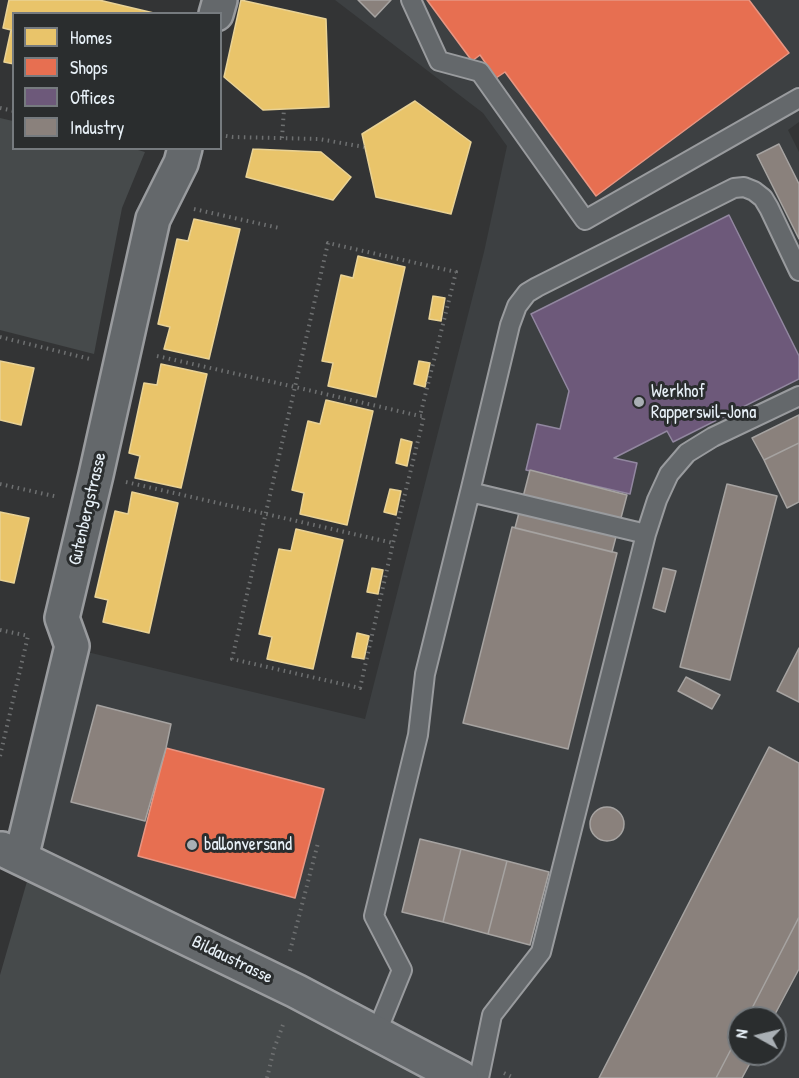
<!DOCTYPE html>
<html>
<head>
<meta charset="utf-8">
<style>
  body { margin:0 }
  #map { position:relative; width:799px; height:1078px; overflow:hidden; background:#333435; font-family:"Patrick Hand",sans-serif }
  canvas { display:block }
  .legend { position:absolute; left:12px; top:12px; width:210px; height:138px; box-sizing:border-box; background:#2a2d2e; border:2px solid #767b7f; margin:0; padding:8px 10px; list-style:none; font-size:18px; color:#e8f1f8 }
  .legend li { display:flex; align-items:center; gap:12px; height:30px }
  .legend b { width:30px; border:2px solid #767b7f }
  .north { position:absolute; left:727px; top:1006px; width:60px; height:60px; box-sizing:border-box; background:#2a2d2e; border:2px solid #767b7f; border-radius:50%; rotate:278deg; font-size:16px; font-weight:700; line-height:24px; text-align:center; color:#e8f1f8 }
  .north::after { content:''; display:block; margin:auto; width:21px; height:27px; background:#a9afb4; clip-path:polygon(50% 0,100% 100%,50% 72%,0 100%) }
</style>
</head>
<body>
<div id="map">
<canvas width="799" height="1078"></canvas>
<ul class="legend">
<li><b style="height:16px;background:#e9c46a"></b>Homes</li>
<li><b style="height:16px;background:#e76f51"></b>Shops</li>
<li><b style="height:16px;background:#6d597a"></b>Offices</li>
<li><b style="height:16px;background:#8a817c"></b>Industry</li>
</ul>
<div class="north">N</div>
</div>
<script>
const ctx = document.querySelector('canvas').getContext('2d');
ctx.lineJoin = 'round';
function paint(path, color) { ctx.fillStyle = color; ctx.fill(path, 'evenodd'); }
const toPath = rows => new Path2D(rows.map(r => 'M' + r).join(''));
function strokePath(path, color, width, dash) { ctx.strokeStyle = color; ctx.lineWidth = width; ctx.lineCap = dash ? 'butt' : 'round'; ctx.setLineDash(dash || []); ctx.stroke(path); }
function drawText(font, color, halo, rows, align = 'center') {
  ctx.font = font + ' "Patrick Hand",sans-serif'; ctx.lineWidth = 6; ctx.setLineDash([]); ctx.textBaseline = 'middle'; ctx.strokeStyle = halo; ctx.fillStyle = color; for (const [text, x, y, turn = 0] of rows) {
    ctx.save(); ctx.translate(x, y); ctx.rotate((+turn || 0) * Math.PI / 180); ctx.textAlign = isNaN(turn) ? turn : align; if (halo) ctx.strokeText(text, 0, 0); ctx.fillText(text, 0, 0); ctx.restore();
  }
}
paint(toPath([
  [335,0,799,0,799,122,788,130,799,152,799,1078,458,1078,29,848,83,651,365,719,484,252,507,146,483,113],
  [739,1018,775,1018,775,1054,739,1054]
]), '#3d4042');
paint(toPath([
  [0,118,13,121,14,148,131,148,145,152,122,208,94,354,0,330],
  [30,871,428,1072,425,1078,0,1078,0,975]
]), '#464a4b');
const homes = toPath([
  [9,0,99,0,158,14,14,14,14,64,4,62,11,30,3,28,9,0],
  [241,0,326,19,329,107,263,110,224,77,241,0],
  [415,101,471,142,451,214,376,197,362,134,415,101],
  [253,149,321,152,351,177,333,200,246,177,253,149],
  [194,219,240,229,209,359,164,349,170,327,158,324,177,239,188,241,194,219],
  [358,256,405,267,376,397,328,386,333,363,322,361,341,275,353,278,358,256],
  [433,296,445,298,441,321,429,319,433,296],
  [0,361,34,368,21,425,0,420,0,361],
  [419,361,430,363,425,387,414,384,419,361],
  [161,364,207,374,181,488,135,478,140,456,129,453,144,383,157,385,161,364],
  [326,400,373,411,347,525,300,514,304,493,292,490,308,421,320,424,326,400],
  [401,439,412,442,407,466,396,463,401,439],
  [390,489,401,491,396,515,384,512,390,489],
  [132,492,178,503,149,633,103,622,108,600,95,597,115,511,128,514,132,492],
  [0,512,29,518,14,583,0,580,0,512],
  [296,529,343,540,313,669,267,659,272,637,259,634,279,549,291,551,296,529],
  [372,568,383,570,378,594,367,592,372,568],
  [357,633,369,636,364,659,352,657,357,633]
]);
paint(homes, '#e9c46a');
strokePath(homes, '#e9d295', 1.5);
const shops = toPath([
  [427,0,749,0,789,53,596,196,505,72,496,78,480,55,472,61,427,0],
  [166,748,324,789,295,898,138,856,166,748]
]);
paint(shops, '#e76f51');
strokePath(shops, '#e79683', 1.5);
const offices = toPath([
  [729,215,799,356,799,379,673,442,667,431,614,458,637,463,630,494,526,470,537,424,560,429,569,391,531,314,729,215]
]);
paint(offices, '#6d597a');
strokePath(offices, '#9287a0', 1.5);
const industry = toPath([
  [358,0,391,0,375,17,358,0],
  [779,144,799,184,799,239,757,155,779,144],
  [799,415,799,443,764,460,752,438,799,415],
  [799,443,799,502,787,508,764,460,799,443],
  [530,470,627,495,612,552,515,528,530,470],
  [727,484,777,496,730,680,680,667,727,484],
  [512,527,617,553,568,749,463,723,512,527],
  [663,568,676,571,665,612,653,608,663,568],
  [799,648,799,702,777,691,799,648],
  [686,677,720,695,712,709,678,691,686,677],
  [97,705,171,724,166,748,145,821,71,802,97,705],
  [769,747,799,763,799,917,747,1018,739,1018,739,1034,716,1078,599,1078,769,747],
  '590 824a17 17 0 1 1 34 0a17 17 0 1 1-34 0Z',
  [420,839,461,849,443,922,402,912,420,839],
  [461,849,507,861,488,934,443,922,461,849],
  [507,861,549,872,530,945,488,934,507,861],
  [799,917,799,969,773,1018,747,1018,799,917],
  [739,1034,739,1054,755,1054,742,1078,716,1078,739,1034]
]);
paint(industry, '#8a817c');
strokePath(industry, '#a6a3a1', 1.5);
const lane = toPath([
  [411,0,439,61,480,72,585,220,799,98],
  [470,492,510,325,517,306,527,293,537,287,734,188,744,187,754,191,763,198,769,208,799,271],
  [376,1034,402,970,374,916,418,735,425,674,470,492,646,534],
  [479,1078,492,1015,541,952,646,534,657,500,669,474,687,453,713,437,799,396]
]);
const street = toPath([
  [216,14,220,0],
  [2,849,296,991,461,1078],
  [21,858,72,646,62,618,96,475,153,219,181,163,185,148]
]);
strokePath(lane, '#999b9e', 22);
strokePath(street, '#999b9e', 38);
strokePath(toPath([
  [0,108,14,111],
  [220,135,233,137,319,139,364,147],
  [282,138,284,109],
  [194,209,279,228],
  [0,337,90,359],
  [157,356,295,387,420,416,424,416,393,543,360,688,232,659,295,387,328,243,456,272,420,416],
  [126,482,393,543],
  [0,484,58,497],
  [0,630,29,636],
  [0,756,28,636],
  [290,951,318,843],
  [504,1073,514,1078],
  [267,1078,274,1049,284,1022]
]), '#6e7071', 4, [1.5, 4.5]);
strokePath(lane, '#64686b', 18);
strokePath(street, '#64686b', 33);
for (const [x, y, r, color] of [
  [639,402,6,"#a9afb4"],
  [192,845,6,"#a9afb4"]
]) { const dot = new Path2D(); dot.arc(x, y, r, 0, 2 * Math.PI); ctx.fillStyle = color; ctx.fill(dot); strokePath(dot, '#2a2d2e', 2); }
drawText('18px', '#e8f1f8', '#2a2d2e', [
  ["Werkhof",651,392],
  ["Rapperswil-Jona",651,413],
  ["ballonversand",204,845]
], 'left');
drawText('18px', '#e8f1f8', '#2a2d2e', [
  ["Gutenbergstrasse",88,509,-77],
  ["Bildaustrasse",232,960,26]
]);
</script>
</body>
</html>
